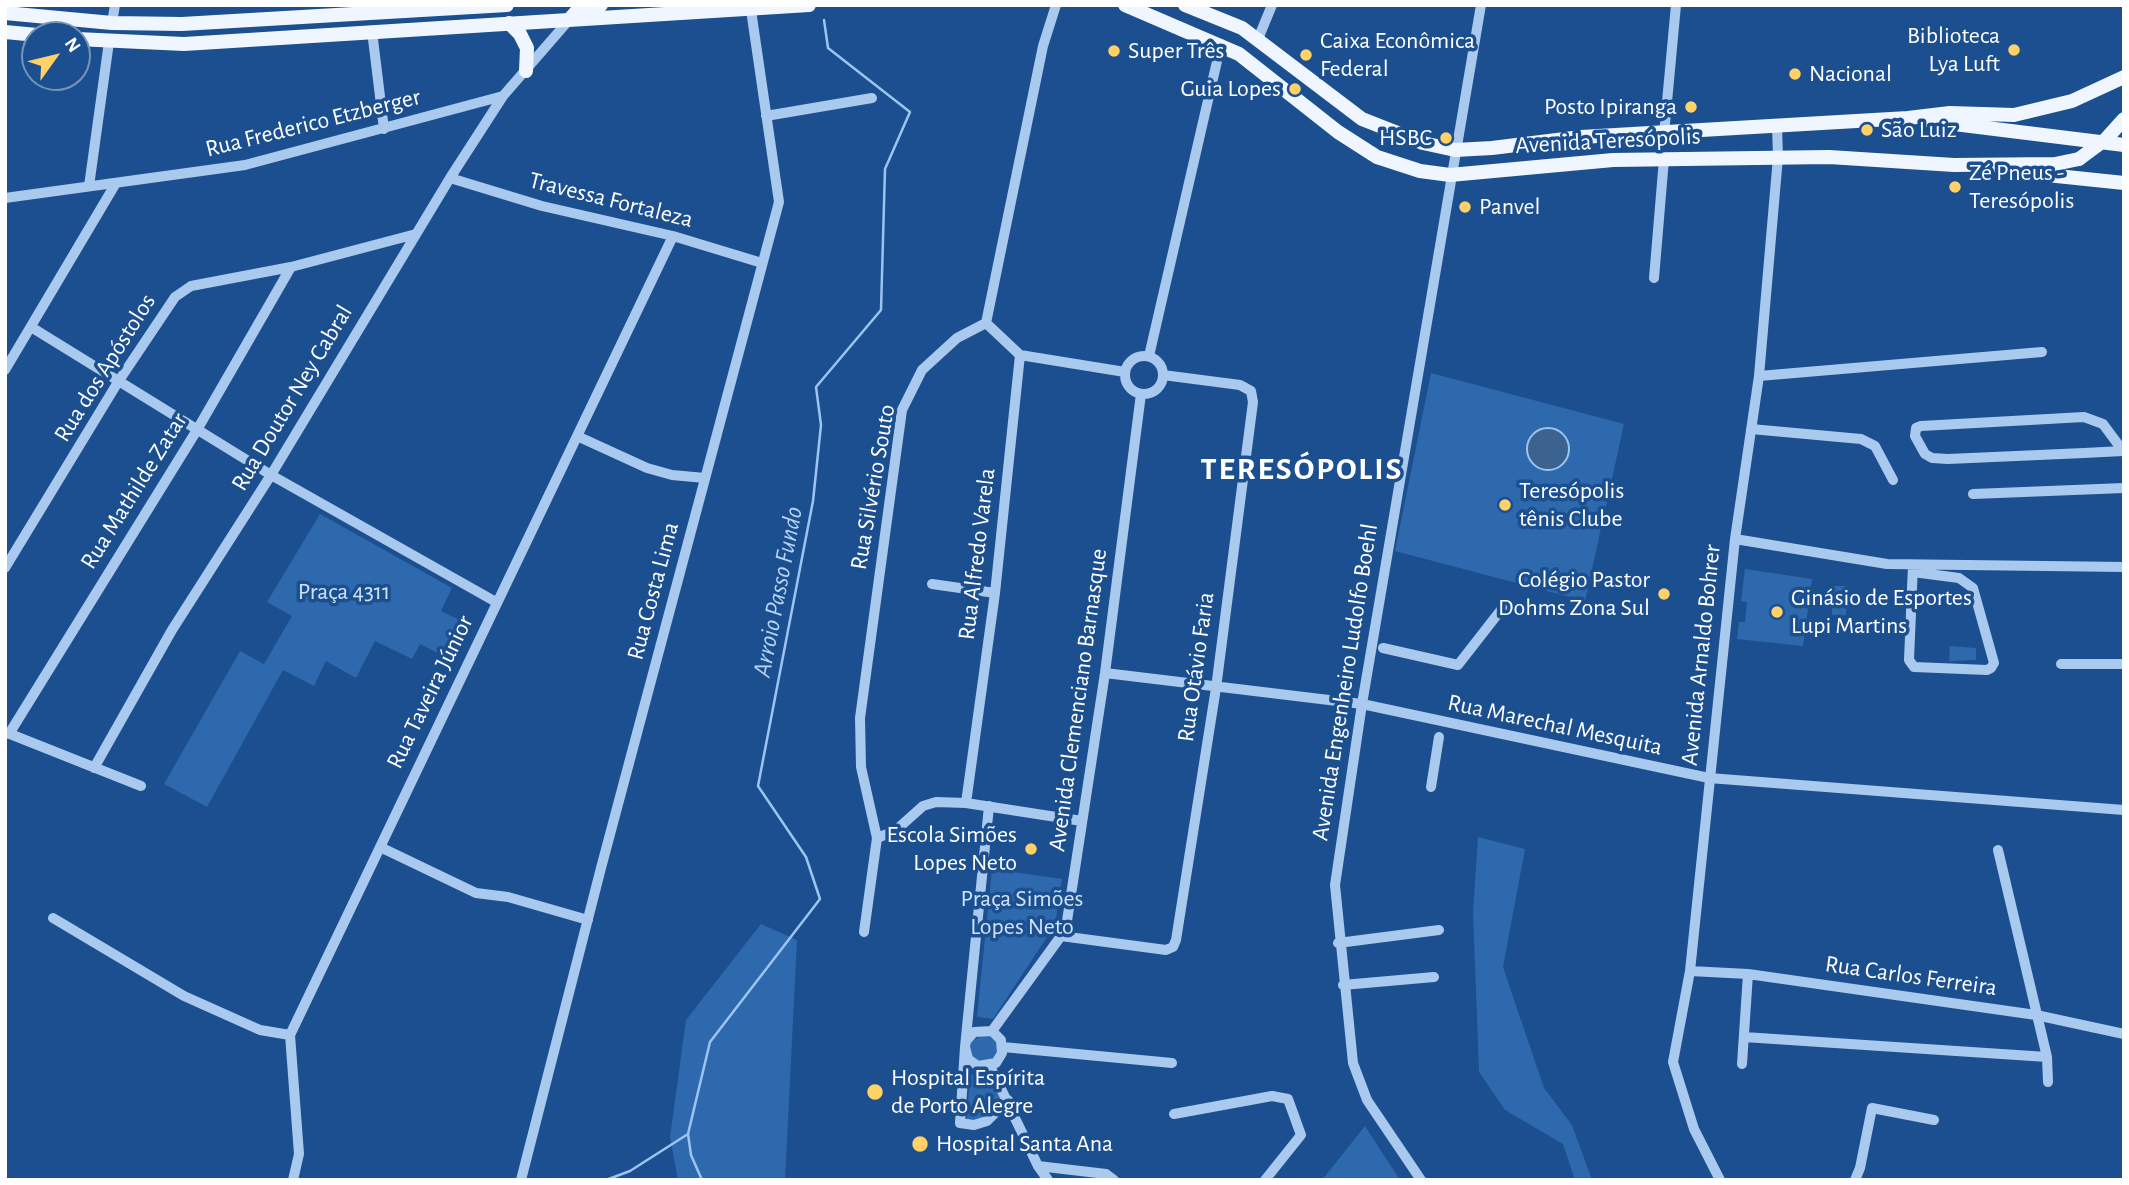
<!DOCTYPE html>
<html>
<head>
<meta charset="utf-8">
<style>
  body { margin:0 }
  #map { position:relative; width:2129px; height:1185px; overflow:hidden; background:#1b4f8f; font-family:"Alegreya Sans",sans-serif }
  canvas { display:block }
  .frame { position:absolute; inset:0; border:7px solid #fff; pointer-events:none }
  .north { position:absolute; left:21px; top:21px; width:70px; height:70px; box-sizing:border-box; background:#1b4f8f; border:2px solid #7695bc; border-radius:50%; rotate:56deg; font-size:19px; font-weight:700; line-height:28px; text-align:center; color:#fff }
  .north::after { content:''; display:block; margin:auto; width:24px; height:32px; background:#ffd166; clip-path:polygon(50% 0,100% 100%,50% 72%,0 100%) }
</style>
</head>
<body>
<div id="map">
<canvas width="2129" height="1185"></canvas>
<div class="frame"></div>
<div class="north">N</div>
</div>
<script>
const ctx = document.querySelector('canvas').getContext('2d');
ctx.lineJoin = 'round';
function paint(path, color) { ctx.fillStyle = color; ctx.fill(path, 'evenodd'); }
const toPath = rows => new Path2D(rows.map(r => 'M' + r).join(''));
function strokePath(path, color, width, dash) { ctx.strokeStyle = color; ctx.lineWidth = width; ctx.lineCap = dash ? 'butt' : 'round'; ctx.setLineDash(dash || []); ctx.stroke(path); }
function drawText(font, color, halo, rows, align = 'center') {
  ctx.font = font + ' "Alegreya Sans",sans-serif'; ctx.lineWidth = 7; ctx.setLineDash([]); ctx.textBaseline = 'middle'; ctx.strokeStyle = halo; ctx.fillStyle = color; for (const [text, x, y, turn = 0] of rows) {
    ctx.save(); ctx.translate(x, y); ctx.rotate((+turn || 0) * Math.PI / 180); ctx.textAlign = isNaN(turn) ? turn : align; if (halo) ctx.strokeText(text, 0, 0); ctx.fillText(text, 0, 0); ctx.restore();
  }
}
paint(toPath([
  [1431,373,1624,424,1585,601,1395,551],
  [320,514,452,588,441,611,472,626,455,662,420,644,412,659,375,641,356,678,326,661,314,686,283,670,207,807,164,784,240,651,264,664,292,616,267,602],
  [1745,569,1812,579,1803,646,1737,639,1739,622,1745,622,1747,602,1741,601],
  [1832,586,1846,586,1846,615,1832,615],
  [1950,646,1976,648,1976,660,1949,661],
  [1478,837,1525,849,1503,967,1544,1088,1572,1125,1592,1180,1575,1180,1563,1144,1505,1110,1479,1072,1473,912],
  [992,869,1062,879,1055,925,993,1019,977,1017],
  [761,924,797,940,785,1180,678,1180,670,1137,686,1020],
  [986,1033,997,1042,997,1056,984,1063,971,1057,970,1042],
  [970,1074,988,1077,1001,1100,988,1115,977,1120,967,1119],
  [1365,1126,1400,1180,1322,1180]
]), '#2e69ad');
const water = toPath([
  '1527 449a21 21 0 1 1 42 0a21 21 0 1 1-42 0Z'
]);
paint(water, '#3c6290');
strokePath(water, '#9cc4f0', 2);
strokePath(toPath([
  [606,1180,630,1171,688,1134],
  [702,1180,691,1155,688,1134,710,1042,820,899,806,857,758,786,813,501,821,425,816,387,881,310,885,169,910,112,828,48,824,20]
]), '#9cc4f0', 2.5);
strokePath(toPath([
  [112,23,115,5],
  [372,31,384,129],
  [1258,39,1272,5],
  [766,116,872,98],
  [1664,134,1676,5],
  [450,178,542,206,673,236,762,263],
  [89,186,109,42],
  [5,198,245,165,503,96],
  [1654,278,1664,159],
  [986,323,1020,355],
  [31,327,271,475,496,602],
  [1020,355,1125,372],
  [1149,356,1221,44],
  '1125 375a19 19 0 1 1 38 0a19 19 0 1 1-38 0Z',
  [5,370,116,183],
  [1759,376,2042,352],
  [1751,429,1861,439,1875,446,1893,480],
  [577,436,647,468,672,475,705,478],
  [2123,451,2103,424,2084,417,1921,426,1916,428,1915,436,1925,454,1932,458,1948,459,2084,453,2123,451,2124,451],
  [1973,494,2124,488],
  [1735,539,1887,564,2124,567],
  [5,568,118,382,175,297,191,286,291,267,416,234],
  [1913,572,1959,578,1973,588,1994,663,1991,668,1987,670,1914,667,1909,660,1913,565],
  [932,584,995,593],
  [1383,648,1458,665,1504,606],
  [2061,664,2124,664],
  [1105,673,1362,704,1709,778,2124,810],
  [5,732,141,786],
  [9,734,197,430,291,267],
  [94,768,172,630,271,475,450,178,503,96,569,20],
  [1431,787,1439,737],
  [966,803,995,593,1020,355],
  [989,806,965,1047,968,1059,978,1066,996,1063,1002,1053,1001,1040,992,1031,974,1032,966,1041,965,1047,960,1123,974,1125,987,1121,1008,1100],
  [877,838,895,831,923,806,936,802,966,803,1082,821],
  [380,847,476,893,508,897,588,920],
  [1998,850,2047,1057,2048,1082],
  [53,918,184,996,260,1030,290,1035],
  [864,932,877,838,861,767,860,718,902,410,922,370,957,338,986,323,1043,46,1056,5],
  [1061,936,1166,950,1173,947,1176,940,1216,688,1253,402,1251,391,1240,385,1163,375],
  [1338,943,1439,930],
  [1690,971,1748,974,2036,1015,2124,1034],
  [1343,985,1434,977],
  [992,1031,1061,936,1067,921,1105,673,1141,394],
  [1744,1037,2047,1057],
  [1003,1047,1172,1063],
  [1742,1064,1748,974],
  [990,1066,1038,1166,1048,1180],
  [1174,1114,1272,1096,1288,1099,1301,1135,1265,1180],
  [1038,1166,1106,1174,1114,1180],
  [293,1180,299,1154,290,1035,673,236],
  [521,1180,601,868,779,202,751,10],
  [1421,1180,1367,1100,1353,1063,1335,885,1362,704,1481,5],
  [1720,1180,1694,1129,1673,1062,1690,971,1735,539,1759,376,1778,157,1777,126],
  [1855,1180,1860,1168,1872,1108,1934,1120]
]), '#a9c9ee', 10);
strokePath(toPath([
  [1125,5,1239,54,1338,132,1377,157,1420,171,1450,175,1613,160,1829,157,1954,165,2055,164,2079,159],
  [1185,5,1242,28,1362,119,1423,143,1455,150,1492,148,1581,137,1908,118,1950,113,2014,115,2072,101,2124,77],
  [5,13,112,23,182,24,507,5],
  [569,20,577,11,601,5],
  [509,23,520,34,527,48,526,71],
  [5,32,37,35],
  [77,39,184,44,809,5],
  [1930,121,2124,145],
  [2028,173,2124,183]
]), '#f0f6ff', 14);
strokePath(toPath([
  [2079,159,2106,139,2124,119]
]), '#f0f6ff', 14);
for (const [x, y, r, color] of [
  [2014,50,7,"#ffd166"],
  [1114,51,7,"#ffd166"],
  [1306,55,7,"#ffd166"],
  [1795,74,7,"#ffd166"],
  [1295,89,7,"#ffd166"],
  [1691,107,7,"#ffd166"],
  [1867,130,7,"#ffd166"],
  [1446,138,7,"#ffd166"],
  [1955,187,7,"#ffd166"],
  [1465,207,7,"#ffd166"],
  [1505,505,7,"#ffd166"],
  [1664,594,7,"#ffd166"],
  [1777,612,7,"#ffd166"],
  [1031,849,7,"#ffd166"],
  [875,1092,9,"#ffd166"],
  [920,1144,9,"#ffd166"]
]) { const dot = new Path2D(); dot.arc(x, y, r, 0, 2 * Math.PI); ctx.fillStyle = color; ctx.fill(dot); strokePath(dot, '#1b4f8f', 2.5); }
drawText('24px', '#fff', '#1b4f8f', [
  ["Biblioteca",2000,36,"right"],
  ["Lya Luft",2000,64,"right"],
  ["Caixa Econômica",1320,41],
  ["Federal",1320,69],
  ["Super Três",1128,51],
  ["Nacional",1809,74],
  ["Guia Lopes",1281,89,"right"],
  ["Posto Ipiranga",1677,107,"right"],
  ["São Luiz",1881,130],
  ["HSBC",1432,138,"right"],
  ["Zé Pneus -",1969,173],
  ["Teresópolis",1969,201],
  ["Panvel",1479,207],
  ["Teresópolis",1519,491],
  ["tênis Clube",1519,519],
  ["Colégio Pastor",1650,580,"right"],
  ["Dohms Zona Sul",1650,608,"right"],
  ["Ginásio de Esportes",1791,598],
  ["Lupi Martins",1791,626],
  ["Escola Simões",1017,835,"right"],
  ["Lopes Neto",1017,863,"right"],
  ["Hospital Espírita",891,1078],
  ["de Porto Alegre",891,1106],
  ["Hospital Santa Ana",936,1144]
], 'left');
drawText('24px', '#fff', '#1b4f8f', [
  ["Rua Frederico Etzberger",313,123,-14],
  ["Avenida Teresópolis",1608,141,-3],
  ["Travessa Fortaleza",611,200,14],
  ["Rua dos Apóstolos",105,368,-58],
  ["Rua Doutor Ney Cabral",292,398,-59],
  ["Rua Silvério Souto",873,487,-80],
  ["Rua Mathilde Zatar",134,491,-58],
  ["Rua Alfredo Varela",977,554,-83],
  ["Rua Costa Lima",653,591,-75],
  ["Avenida Arnaldo Bohrer",1701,655,-84],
  ["Rua Otávio Faria",1196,667,-82],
  ["Avenida Engenheiro Ludolfo Boehl",1345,682,-81],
  ["Rua Taveira Júnior",430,692,-64],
  ["Avenida Clemenciano Barnasque",1078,700,-82],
  ["Rua Marechal Mesquita",1555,725,12],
  ["Rua Carlos Ferreira",1911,976,8]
]);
drawText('24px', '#cfe3fa', '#1b4f8f', [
  ["Praça 4311",344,592],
  ["Praça Simões",1022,899],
  ["Lopes Neto",1022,927]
]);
drawText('italic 26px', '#b5d3f5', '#1b4f8f', [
  ["Arroio Passo Fundo",778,592,-79]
]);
ctx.letterSpacing = '2px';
drawText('bold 32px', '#fff', '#1b4f8f', [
  ["TERESÓPOLIS",1302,469]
]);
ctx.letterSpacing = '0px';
</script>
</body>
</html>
